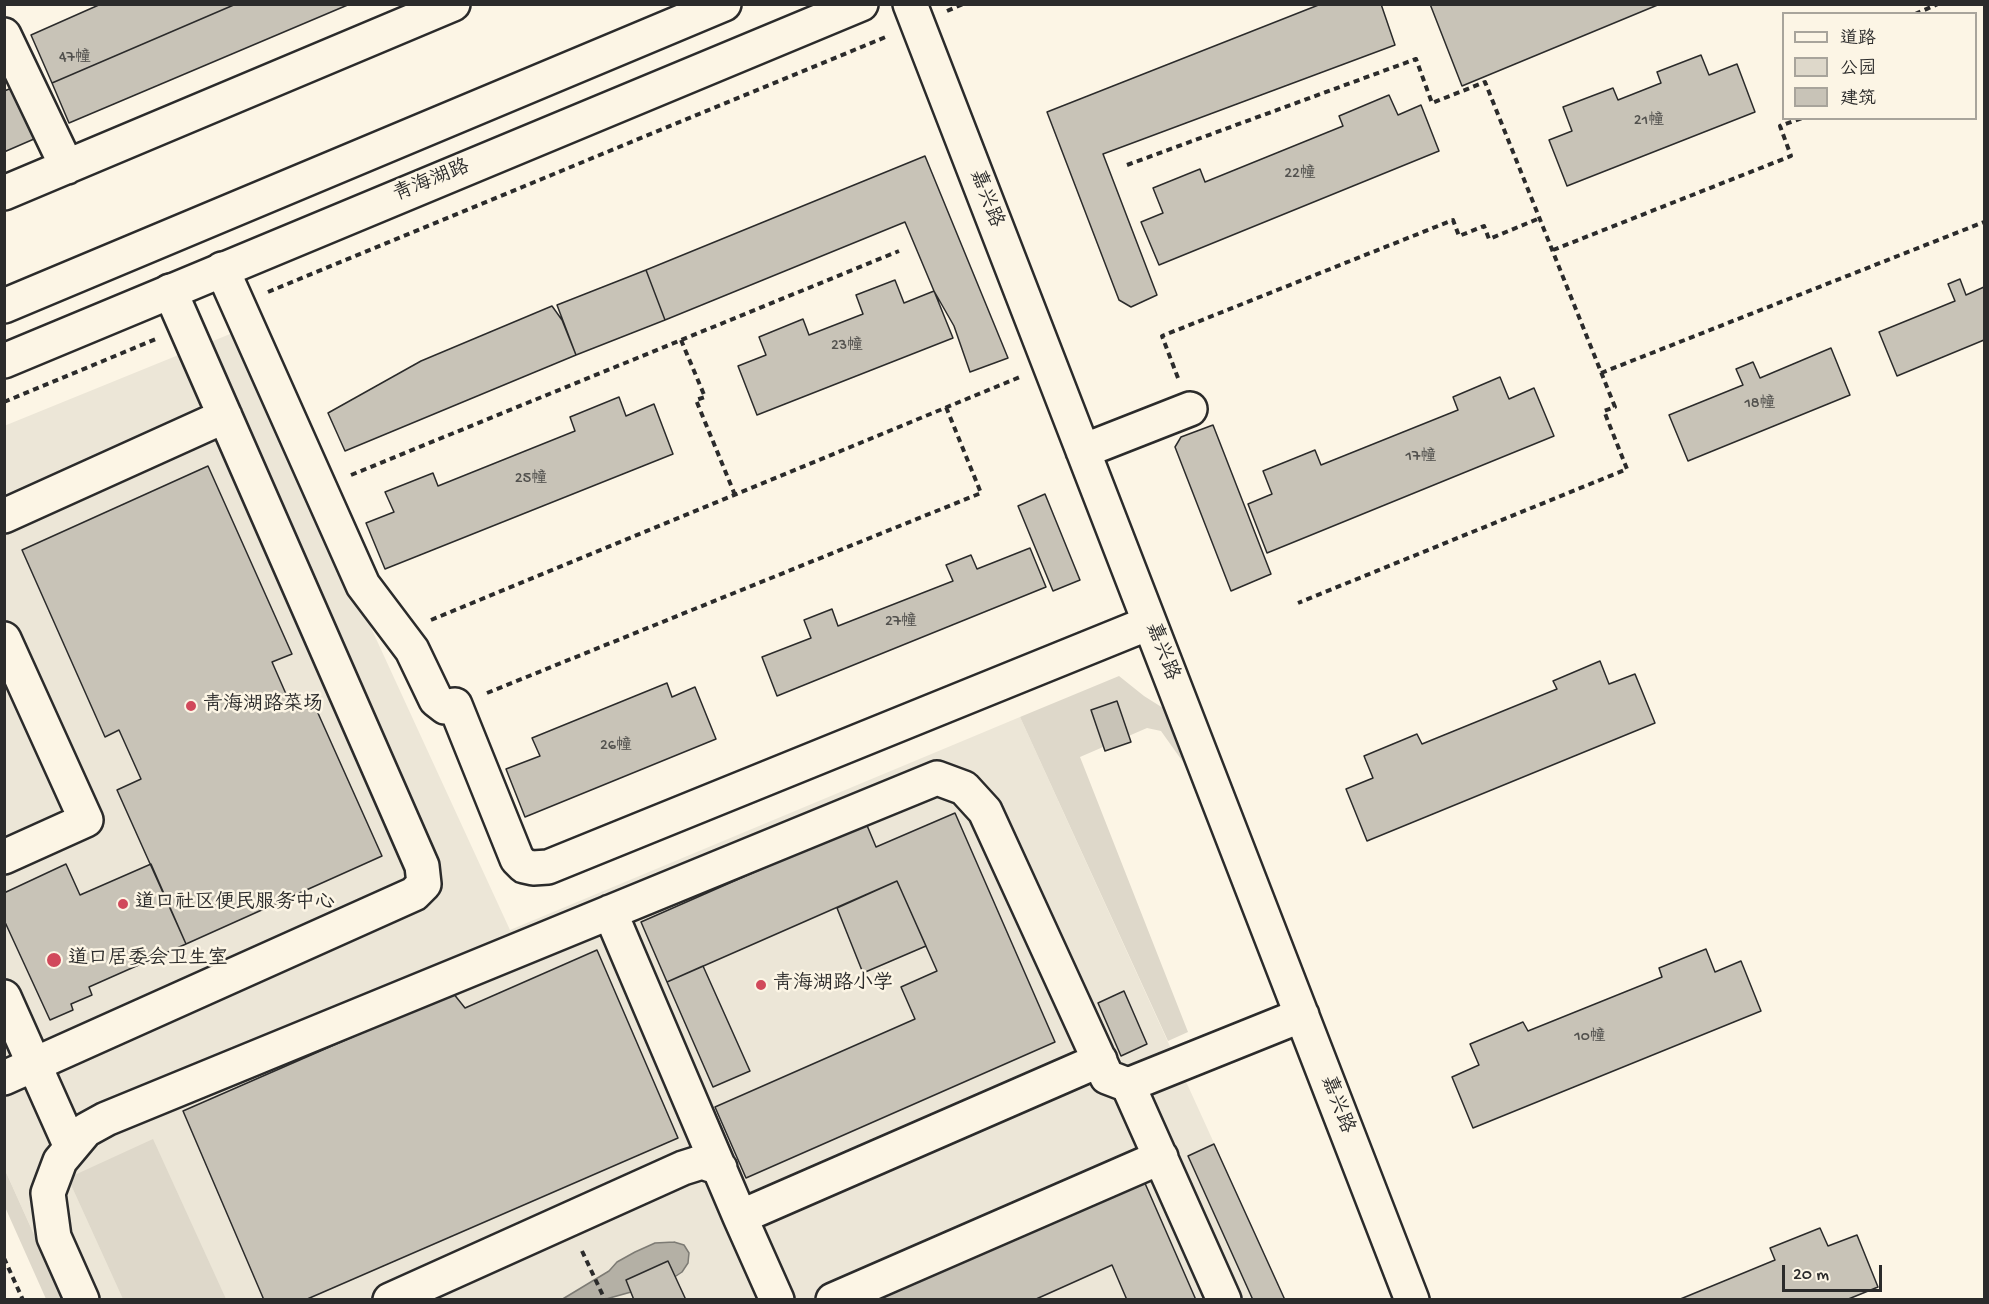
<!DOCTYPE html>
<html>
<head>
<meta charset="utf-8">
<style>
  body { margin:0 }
  #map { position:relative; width:1989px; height:1304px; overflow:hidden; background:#fcf5e5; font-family:"Gochi Hand","LXGW WenKai TC",sans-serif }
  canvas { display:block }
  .frame { position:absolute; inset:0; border:6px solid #2b2b2b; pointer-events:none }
  .legend { position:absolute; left:1782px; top:12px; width:195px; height:108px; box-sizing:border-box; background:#fcf5e5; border:2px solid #a8a49b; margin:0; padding:8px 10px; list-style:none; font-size:18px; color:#2b2b2b }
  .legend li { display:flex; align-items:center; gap:12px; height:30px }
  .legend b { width:30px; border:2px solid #a8a49b }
  .scale { position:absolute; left:1782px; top:1265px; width:100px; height:27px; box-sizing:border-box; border:3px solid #2b2b2b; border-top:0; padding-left:8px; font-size:18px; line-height:21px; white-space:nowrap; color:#2b2b2b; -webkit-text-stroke:4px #fcf5e5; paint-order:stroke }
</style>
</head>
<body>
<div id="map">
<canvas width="1989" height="1304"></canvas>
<div class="frame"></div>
<ul class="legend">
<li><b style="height:8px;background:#fcf5e5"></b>道路</li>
<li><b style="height:16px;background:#ded8ca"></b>公园</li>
<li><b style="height:16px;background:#c8c3b7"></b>建筑</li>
</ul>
<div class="scale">20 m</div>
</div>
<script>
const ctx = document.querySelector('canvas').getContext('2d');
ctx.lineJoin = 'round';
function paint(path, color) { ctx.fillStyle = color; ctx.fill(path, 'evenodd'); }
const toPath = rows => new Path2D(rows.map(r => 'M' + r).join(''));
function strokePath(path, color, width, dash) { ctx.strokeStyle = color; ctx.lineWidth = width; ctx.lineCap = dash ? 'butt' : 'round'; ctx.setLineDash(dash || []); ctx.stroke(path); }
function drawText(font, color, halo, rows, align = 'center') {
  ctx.font = font + ' "Gochi Hand","LXGW WenKai TC",sans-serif'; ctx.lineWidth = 5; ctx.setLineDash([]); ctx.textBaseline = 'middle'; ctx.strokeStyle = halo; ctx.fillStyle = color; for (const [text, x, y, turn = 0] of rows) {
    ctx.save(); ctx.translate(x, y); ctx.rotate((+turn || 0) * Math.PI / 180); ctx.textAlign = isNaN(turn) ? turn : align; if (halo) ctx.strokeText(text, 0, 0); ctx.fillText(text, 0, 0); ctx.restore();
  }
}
paint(toPath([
  [235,332,510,930,1020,717,1285,1299,63,1299,5,1170,4,426]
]), '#ece6d7');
paint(toPath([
  [1119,676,1144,696,1163,708,1183,762,1161,731,1147,728,1080,757,1188,1032,1168,1041,1020,717],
  [153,1139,226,1299,123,1299,68,1178],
  [4,1170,5,1170,63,1299,46,1299,5,1207]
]), '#ded8ca');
const water = toPath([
  [674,1242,684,1245,689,1253,688,1263,682,1272,667,1282,606,1299,561,1300,609,1271,617,1262,635,1252,655,1243,674,1242]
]);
paint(water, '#b4b0a5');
strokePath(water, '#7d7b74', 1.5);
const building = toPath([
  [101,4,236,4,52,83,31,35,101,4],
  [236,4,350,4,69,123,52,83,236,4],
  [1321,4,1381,4,1395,45,1103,154,1157,295,1131,307,1119,300,1047,112,1321,4],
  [1430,4,1660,4,1462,86,1430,4],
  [1701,55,1709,75,1737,64,1755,112,1567,186,1549,140,1572,131,1563,107,1613,88,1618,100,1661,83,1657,72,1701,55],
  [12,88,34,139,4,152,4,91,12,88],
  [1389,95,1398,115,1421,105,1439,151,1159,265,1141,222,1163,213,1153,188,1200,169,1205,182,1343,126,1339,116,1389,95],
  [925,156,1008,358,970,372,954,326,934,291,905,222,665,320,646,270,925,156],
  [646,270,665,320,576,355,557,305,646,270],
  [1960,279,1966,295,1984,287,1984,340,1897,376,1879,332,1955,301,1948,284,1960,279],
  [895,280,904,303,934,291,953,338,757,415,738,366,766,355,759,337,803,319,809,335,863,314,856,295,895,280],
  [552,306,562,320,576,355,345,451,328,413,421,361,552,306],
  [1831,348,1850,395,1688,461,1669,415,1743,385,1736,369,1753,362,1760,378,1831,348],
  [1500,377,1509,399,1534,388,1554,436,1267,553,1248,504,1272,494,1263,471,1315,450,1321,465,1458,410,1453,397,1500,377],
  [619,397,626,416,654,404,673,454,385,569,366,523,394,512,385,492,433,473,438,486,575,431,570,417,619,397],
  [1213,425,1271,574,1231,591,1175,447,1181,437,1213,425],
  [208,466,292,654,272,662,293,710,313,702,382,856,186,944,117,790,141,779,119,730,105,737,22,550,208,466],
  [1045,494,1080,580,1053,591,1018,506,1045,494],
  [1030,548,1046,587,777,696,762,657,811,638,804,620,832,609,838,626,953,581,946,565,971,555,977,569,1030,548],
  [1600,661,1609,684,1635,674,1655,723,1367,841,1346,789,1373,778,1364,756,1417,734,1422,744,1557,689,1553,681,1600,661],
  [667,683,672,697,695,687,716,739,525,817,506,769,540,756,532,738,667,683],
  [1117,701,1131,742,1105,751,1091,710,1117,701],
  [955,813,1055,1042,746,1178,715,1107,915,1019,901,987,937,971,897,881,667,982,641,922,866,823,876,847,955,813],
  [66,864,80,895,151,864,186,944,89,987,92,995,71,1004,73,1010,50,1020,4,920,4,893,66,864],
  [897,881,926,946,863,973,837,908,897,881],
  [1706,949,1715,972,1741,961,1761,1011,1473,1128,1452,1077,1479,1065,1470,1044,1523,1022,1528,1031,1662,977,1659,968,1706,949],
  [597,950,678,1138,305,1300,264,1300,183,1111,453,993,465,1008,597,950],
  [703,966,750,1071,713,1087,667,982,703,966],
  [1124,991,1147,1044,1121,1056,1098,1003,1124,991],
  [1214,1144,1285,1300,1253,1300,1188,1156,1214,1144],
  [1144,1181,1196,1300,1127,1300,1112,1265,1034,1300,877,1300,1144,1181],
  [1820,1228,1828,1246,1857,1235,1878,1287,1846,1300,1678,1300,1775,1260,1770,1248,1820,1228],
  [668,1261,686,1300,634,1300,626,1280,668,1261]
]);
paint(building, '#c8c3b7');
strokePath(building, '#2b2b2b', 1.5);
const minor = toPath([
  [910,4,1412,1300],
  [4,35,67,167],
  [4,193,453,4],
  [222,269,363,585,412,650,436,700,445,707,455,705,517,859,524,866,533,868,548,867,1149,623],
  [1083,451,1190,409],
  [4,516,225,416],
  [4,639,86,820,4,857],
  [610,912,740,1217,1100,1060],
  [4,997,71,1147],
  [4,1078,414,894,424,884,422,866,170,291],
  [1128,1085,1302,1015],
  [740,1217,777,1300],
  [82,1300,54,1237,48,1193,60,1161,86,1130,106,1119,937,778,964,788,985,811,1107,1077,1128,1085,1224,1300],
  [390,1300,683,1168,702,1162,720,1168],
  [833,1300,1161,1157]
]);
const major = toPath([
  [4,306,724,4],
  [4,361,861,4]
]);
strokePath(minor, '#2b2b2b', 38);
strokePath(major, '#2b2b2b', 38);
strokePath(toPath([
  [947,11,963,4],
  [1915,14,1938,4],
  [1127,165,1416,59,1432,103,1485,82,1615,407,1604,411,1627,469,1298,603],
  [1553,250,1791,156,1780,126,1802,118],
  [268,292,888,36],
  [681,340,705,397,696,400,735,495],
  [1601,373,1984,222],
  [1178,378,1162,336,1453,220,1459,236,1484,226,1489,239,1540,218],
  [4,402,156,339],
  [351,475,899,251],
  [431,620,1020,377],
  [487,693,981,493,946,407],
  [582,1251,605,1300],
  [4,1258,23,1300]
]), '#2b2b2b', 4, [6, 4.5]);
strokePath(minor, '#fcf5e5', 33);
strokePath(major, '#fcf5e5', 33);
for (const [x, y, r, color] of [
  [191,706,6,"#d1495b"],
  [123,904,6,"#d1495b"],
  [54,960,8,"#d1495b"],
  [761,985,6,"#d1495b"]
]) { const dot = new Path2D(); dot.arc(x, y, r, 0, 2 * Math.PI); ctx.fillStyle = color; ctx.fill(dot); strokePath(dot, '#fcf5e5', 2); }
drawText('16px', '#52514e', null, [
  ["47幢",75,59],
  ["21幢",1649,122],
  ["22幢",1300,175],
  ["23幢",847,347],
  ["18幢",1760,405],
  ["17幢",1421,458],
  ["25幢",531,480],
  ["27幢",901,623],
  ["26幢",616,747],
  ["10幢",1590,1038]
]);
drawText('20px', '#2b2b2b', '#fcf5e5', [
  ["青海湖路",432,182,-22],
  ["嘉兴路",985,199,69],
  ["嘉兴路",1161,652,69],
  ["嘉兴路",1336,1105,69]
]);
drawText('20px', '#2b2b2b', '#fcf5e5', [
  ["青海湖路菜场",203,706],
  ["道口社区便民服务中心",135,904],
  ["道口居委会卫生室",68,960],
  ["青海湖路小学",773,985]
], 'left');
</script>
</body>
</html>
